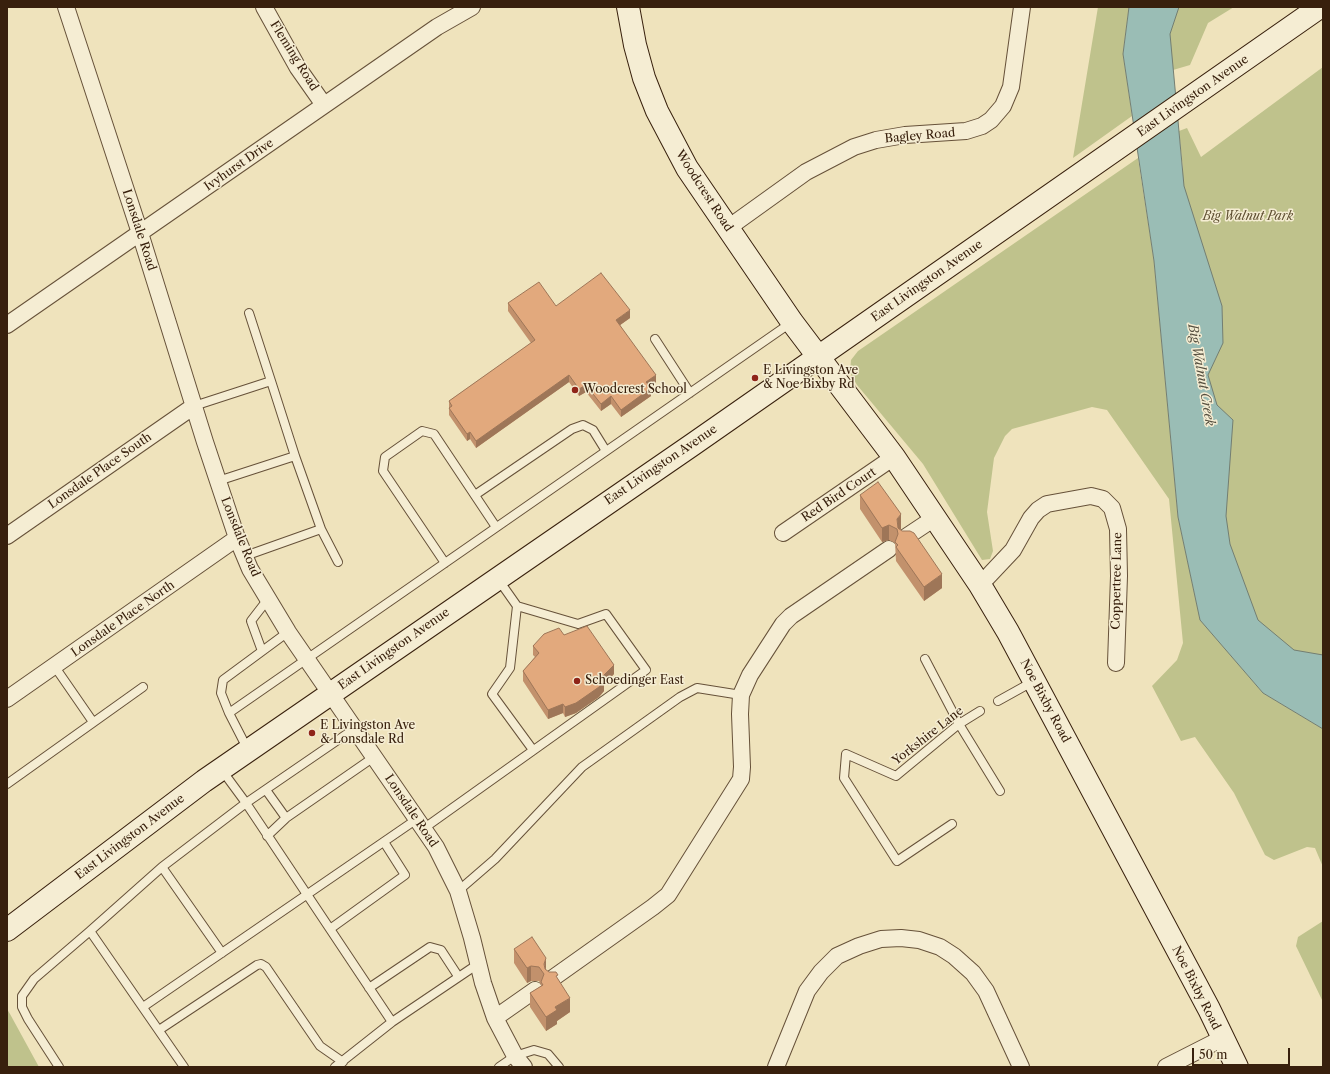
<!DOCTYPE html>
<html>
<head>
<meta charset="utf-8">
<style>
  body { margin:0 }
  #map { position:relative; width:1330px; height:1074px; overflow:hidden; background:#efe3bc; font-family:"Libre Caslon Text",serif }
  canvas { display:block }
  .frame { position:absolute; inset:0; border:8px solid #38200d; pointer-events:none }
  .scale { position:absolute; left:1192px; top:1048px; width:98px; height:18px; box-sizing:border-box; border:2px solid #38200d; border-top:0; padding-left:5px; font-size:12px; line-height:14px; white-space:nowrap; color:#38200d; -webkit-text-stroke:3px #f5edd3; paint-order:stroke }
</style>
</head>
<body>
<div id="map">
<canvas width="1330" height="1074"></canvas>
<div class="frame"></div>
<div class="scale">50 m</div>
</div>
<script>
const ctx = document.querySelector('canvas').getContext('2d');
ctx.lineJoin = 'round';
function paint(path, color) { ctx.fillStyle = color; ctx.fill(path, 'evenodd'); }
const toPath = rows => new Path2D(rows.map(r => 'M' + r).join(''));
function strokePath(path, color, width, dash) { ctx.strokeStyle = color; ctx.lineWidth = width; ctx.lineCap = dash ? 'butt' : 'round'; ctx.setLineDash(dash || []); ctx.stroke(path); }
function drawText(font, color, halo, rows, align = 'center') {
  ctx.font = font + ' "Libre Caslon Text",serif'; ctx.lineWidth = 3; ctx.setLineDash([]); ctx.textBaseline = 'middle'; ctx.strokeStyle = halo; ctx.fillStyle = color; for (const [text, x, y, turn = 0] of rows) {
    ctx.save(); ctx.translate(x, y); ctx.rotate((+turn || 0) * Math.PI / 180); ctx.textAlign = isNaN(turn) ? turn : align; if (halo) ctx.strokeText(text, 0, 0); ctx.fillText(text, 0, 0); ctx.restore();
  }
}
paint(toPath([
  [1098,7,1129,7,1123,54,1132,116,1073,158],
  [1164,7,1234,7,1208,23,1190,65,1173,70],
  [1323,67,1323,694,1250,657,1170,209,1183,170,1179,131,1187,128,1201,157],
  [1138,158,1154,261,1178,517,1200,619,1263,693,1323,729,1323,867,1315,848,1307,847,1274,860,1265,855,1234,793,1195,737,1181,741,1152,686,1177,660,1183,643,1169,499,1107,410,1092,407,1012,429,1005,436,994,458,987,512,993,551,990,559,982,560,923,464,857,385,850,373,851,360,858,351],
  [1323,921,1323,1002,1296,946,1298,937],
  [7,1009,10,1014,39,1067,7,1067]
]), '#bfc28c');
const water = toPath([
  [1129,7,1179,7,1170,34,1184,186,1222,306,1223,343,1208,375,1217,405,1233,420,1226,516,1230,544,1258,620,1294,650,1323,655,1323,729,1263,693,1200,620,1178,517,1154,261,1123,54,1129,7]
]);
paint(water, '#9abdb5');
strokePath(water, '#737e72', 1);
const lane = toPath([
  [249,313,271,381],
  [655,339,690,393],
  [194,406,271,381,295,456],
  [218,481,295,456,321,529,338,562],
  [475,495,572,429,583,425,593,430,606,451],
  [245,556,321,529],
  [445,563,383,471,385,457,422,431,434,434,496,527],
  [517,606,510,668,492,694,533,750],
  [262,651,251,621,268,599],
  [925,659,959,724,1000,791],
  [55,667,93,722],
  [998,701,1034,681],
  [229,713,221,693,223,680,288,632],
  [248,750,229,713,792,322],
  [221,769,246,803,392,1022],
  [7,784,143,687],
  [266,790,286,818],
  [952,824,897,861,844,778,846,754,896,776,959,724,980,711],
  [423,829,646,670,606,614,578,624,517,606,498,579],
  [267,836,286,818,374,757],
  [162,867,222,953],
  [458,891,495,859,582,767,680,697,697,688,741,695],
  [330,929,405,875,384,842],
  [90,931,162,867,246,803,354,729],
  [369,988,430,947,441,950,458,976],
  [143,1007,417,819],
  [159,1030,257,965,261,964,266,967,320,1046,343,1062],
  [59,1067,28,1019,22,1007,22,996,34,979,90,931,184,1067],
  [335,1067,392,1022,478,964],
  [499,1067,515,1056,534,1050,548,1054,559,1067]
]);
const street = toPath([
  [66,7,140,233,205,442,237,538,250,569,288,632,436,847,458,891,472,938,483,983,495,1018,515,1056,524,1067],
  [264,7,298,68,324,105],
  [728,228,806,172,854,147,876,140,905,135,966,131,982,126,991,120,1003,106,1011,87,1022,7],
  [7,325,437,27,472,7],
  [783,533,894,457],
  [7,536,194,406],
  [906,537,936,517],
  [980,585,1013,550,1031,518,1038,510,1047,504,1091,496,1103,499,1112,508,1118,529,1119,576,1116,663],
  [7,699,237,538],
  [553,978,653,907,668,895,741,779,742,767,740,714,741,695,750,675,783,624,791,616,889,549],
  [495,1018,535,990],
  [776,1067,807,991,821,972,837,956,859,946,881,939,901,938,919,940,940,947,954,956,973,973,986,991,1021,1067],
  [1166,1067,1223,1038]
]);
const secondary = toPath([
  [628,7,635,45,644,78,657,111,687,168,792,322,894,457,980,585,1008,632,1209,1009,1237,1067],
  [7,930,204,781,692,445,1320,7]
]);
strokePath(lane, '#665139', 10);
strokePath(street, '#665139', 18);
strokePath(secondary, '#38200d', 24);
strokePath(lane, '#f5edd3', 8);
strokePath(street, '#f5edd3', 16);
strokePath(secondary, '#f5edd3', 22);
paint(toPath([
  [508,303,556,306,630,318,620,325,656,382,650,387,651,396,621,417,611,404,601,411,586,392,579,396,569,382,476,448,470,439,467,441,449,415,449,401,531,343,508,311],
  [860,495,901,529,900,530,942,588,924,601,896,561,895,543,889,540,882,542,860,509],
  [564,635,614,674,604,684,604,691,599,697,576,713,565,717,563,713,548,719,523,681,523,671,535,657,533,655,533,646],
  [514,949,546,970,558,979,570,1012,557,1021,557,1024,546,1031,530,1007,530,993,541,986,541,985,539,981,531,981,527,983,514,963]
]), '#c2916c');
paint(toPath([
  [630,310,630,318,616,328,616,320],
  [569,375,569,382,476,448,476,441],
  [656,375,656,382,646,389,646,382],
  [586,385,586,392,579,396,579,389],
  [651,388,651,396,621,417,621,410],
  [611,396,611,404,601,411,601,404],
  [470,432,470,439,467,441,467,434],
  [901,514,901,529,898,533,897,519],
  [889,525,889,540,882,542,882,528],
  [942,574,942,588,924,601,924,587],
  [614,665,614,674,604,684,604,691,599,697,576,713,565,717,565,707,601,678],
  [563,704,563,713,548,719,548,710],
  [546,958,546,972,544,964],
  [531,966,531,981,527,983,527,968],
  [570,998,570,1012,557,1021,557,1024,546,1031,546,1017,555,1007]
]), '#9e7658');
const building = toPath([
  [601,273,630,310,616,320,656,375,646,382,651,388,621,410,611,396,601,404,586,385,579,389,569,375,476,441,470,432,467,434,449,408,452,406,449,401,535,340,508,303,539,282,556,306,601,273],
  [878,482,901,514,897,519,898,528,902,531,910,531,914,533,942,574,924,587,896,547,898,545,895,542,898,534,897,529,889,525,882,528,860,495,878,482],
  [587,626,614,665,601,678,604,681,599,687,576,703,565,707,563,704,548,710,523,671,539,653,533,646,544,634,559,628,564,635,587,626],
  [532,937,546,958,544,964,545,969,549,972,556,972,558,975,556,976,570,998,555,1007,557,1010,546,1017,530,993,543,985,541,982,544,974,539,967,531,966,527,968,514,949,532,937]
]);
paint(building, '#e2a97d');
strokePath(building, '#9e7658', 1);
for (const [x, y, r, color] of [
  [755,378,4,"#8f2418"],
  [575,390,4,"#8f2418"],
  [577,681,4,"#8f2418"],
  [312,733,4,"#8f2418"]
]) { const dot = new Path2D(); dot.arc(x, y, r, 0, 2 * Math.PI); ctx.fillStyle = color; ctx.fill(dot); strokePath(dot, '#f5edd3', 1.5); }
drawText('12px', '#38200d', '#f5edd3', [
  ["Fleming Road",294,56,58],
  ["East Livingston Avenue",1193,96,-35],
  ["Bagley Road",920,136,-5],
  ["Ivyhurst Drive",239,165,-35],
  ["Woodcrest Road",704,191,57],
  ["Lonsdale Road",139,230,72],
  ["East Livingston Avenue",927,281,-35],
  ["East Livingston Avenue",661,465,-34],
  ["Lonsdale Place South",100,471,-35],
  ["Red Bird Court",839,495,-34],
  ["Lonsdale Road",240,537,68],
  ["Coppertree Lane",1117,581,-89],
  ["Lonsdale Place North",123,619,-35],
  ["East Livingston Avenue",394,649,-35],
  ["Noe Bixby Road",1045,701,62],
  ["Yorkshire Lane",928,736,-38],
  ["Lonsdale Road",411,811,56],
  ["East Livingston Avenue",130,837,-37],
  ["Noe Bixby Road",1196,988,63]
]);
drawText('italic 12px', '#605133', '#f5edd3', [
  ["Big Walnut Park",1248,217]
]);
drawText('12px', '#38200d', '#f5edd3', [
  ["E Livingston Ave",763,371],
  ["& Noe Bixby Rd",763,385],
  ["Woodcrest School",583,390],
  ["Schoedinger East",585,681],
  ["E Livingston Ave",320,726],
  ["& Lonsdale Rd",320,740]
], 'left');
drawText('italic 13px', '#554f3f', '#f5edd3', [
  ["Big Walnut Creek",1201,375,80]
]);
</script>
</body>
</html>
